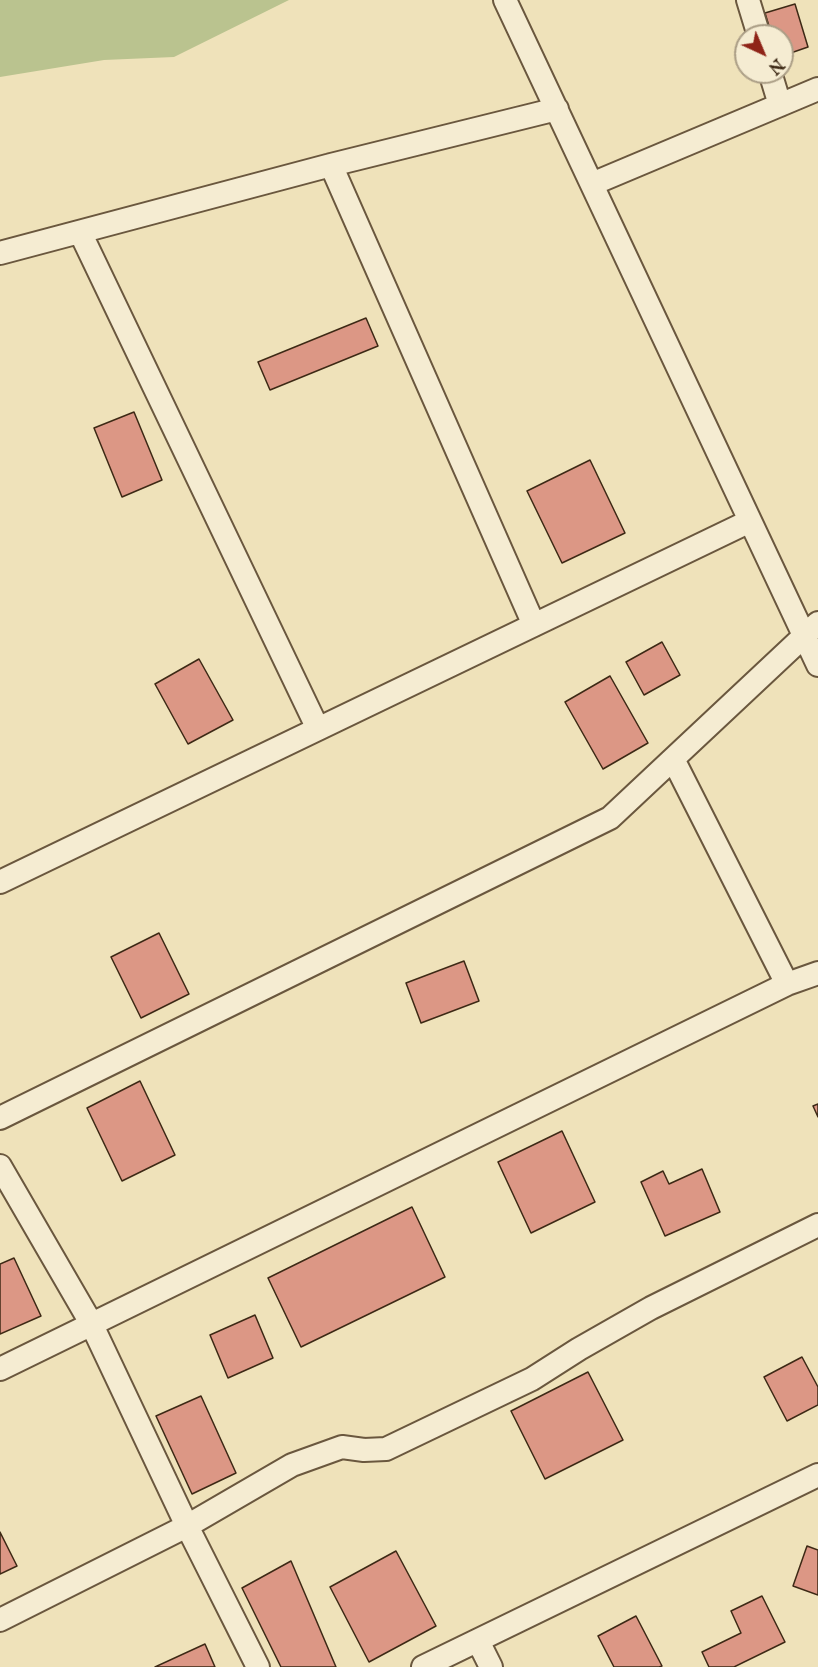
<!DOCTYPE html>
<html>
<head>
<meta charset="utf-8">
<style>
  body { margin:0 }
  #map { position:relative; width:818px; height:1667px; overflow:hidden; background:#efe2ba; font-family:"IM FELL English",serif }
  canvas { display:block }
  .north { position:absolute; left:734px; top:24px; width:60px; height:60px; box-sizing:border-box; background:#f5ecd2; border:2px solid #ab9e86; border-radius:50%; rotate:136deg; font-size:16px; font-weight:700; line-height:24px; text-align:center; color:#3d2915 }
  .north::after { content:''; display:block; margin:auto; width:21px; height:27px; background:#8f2418; clip-path:polygon(50% 0,100% 100%,50% 72%,0 100%) }
</style>
</head>
<body>
<div id="map">
<canvas width="818" height="1667"></canvas>
<div class="north">N</div>
</div>
<script>
const ctx = document.querySelector('canvas').getContext('2d');
ctx.lineJoin = 'round';
function paint(path, color) { ctx.fillStyle = color; ctx.fill(path, 'evenodd'); }
const toPath = rows => new Path2D(rows.map(r => 'M' + r).join(''));
function strokePath(path, color, width, dash) { ctx.strokeStyle = color; ctx.lineWidth = width; ctx.lineCap = dash ? 'butt' : 'round'; ctx.setLineDash(dash || []); ctx.stroke(path); }
paint(toPath([
  [0,0,289,0,174,57,104,60,0,77]
]), '#bac38f');
const building = toPath([
  [795,4,808,47,782,56,782,36,772,36,765,13,795,4],
  [366,318,378,346,270,390,258,362,366,318],
  [134,412,162,480,122,497,94,428,134,412],
  [590,460,625,533,562,563,527,491,590,460],
  [662,642,680,675,644,695,626,662,662,642],
  [199,659,233,720,188,744,155,684,199,659],
  [610,676,648,743,603,769,565,702,610,676],
  [159,933,189,994,141,1018,111,957,159,933],
  [464,961,479,1001,421,1023,406,983,464,961],
  [140,1081,175,1155,122,1181,87,1108,140,1081],
  [818,1104,818,1117,813,1106,818,1104],
  [562,1131,595,1202,531,1233,498,1162,562,1131],
  [702,1169,720,1212,665,1236,641,1182,663,1171,669,1184,702,1169],
  [412,1207,445,1277,301,1347,268,1278,412,1207],
  [14,1258,41,1316,0,1334,0,1264,14,1258],
  [255,1315,273,1358,228,1378,210,1335,255,1315],
  [802,1357,818,1387,818,1405,787,1421,764,1377,802,1357],
  [588,1372,623,1440,545,1479,511,1411,588,1372],
  [201,1396,236,1473,192,1494,156,1416,201,1396],
  [0,1532,17,1566,0,1574,0,1532],
  [807,1546,818,1550,818,1595,793,1586,807,1546],
  [396,1551,436,1626,369,1662,330,1587,396,1551],
  [291,1561,336,1667,281,1667,242,1588,291,1561],
  [762,1596,785,1642,734,1667,709,1667,702,1652,741,1633,731,1611,762,1596],
  [636,1616,662,1666,659,1667,614,1667,598,1636,636,1616],
  [205,1644,215,1667,155,1667,205,1644]
]);
paint(building, '#dc9785');
strokePath(building, '#3d2915', 1.5);
const street = toPath([
  [505,0,818,665],
  [748,0,759,36],
  [770,72,780,105],
  [331,165,534,625],
  [592,184,818,89],
  [80,232,318,729],
  [0,253,331,165,557,109],
  [673,759,787,984],
  [0,882,750,521],
  [0,1118,610,818,818,623],
  [0,1166,91,1323,187,1526,258,1667],
  [0,1369,787,984,818,973],
  [0,1620,187,1526,292,1465,342,1447,364,1450,386,1449,532,1379,579,1349,651,1308,818,1225],
  [478,1641,491,1667],
  [423,1667,818,1475]
]);
strokePath(street, '#6a573e', 26);
strokePath(street, '#f5ecd2', 22);
</script>
</body>
</html>
